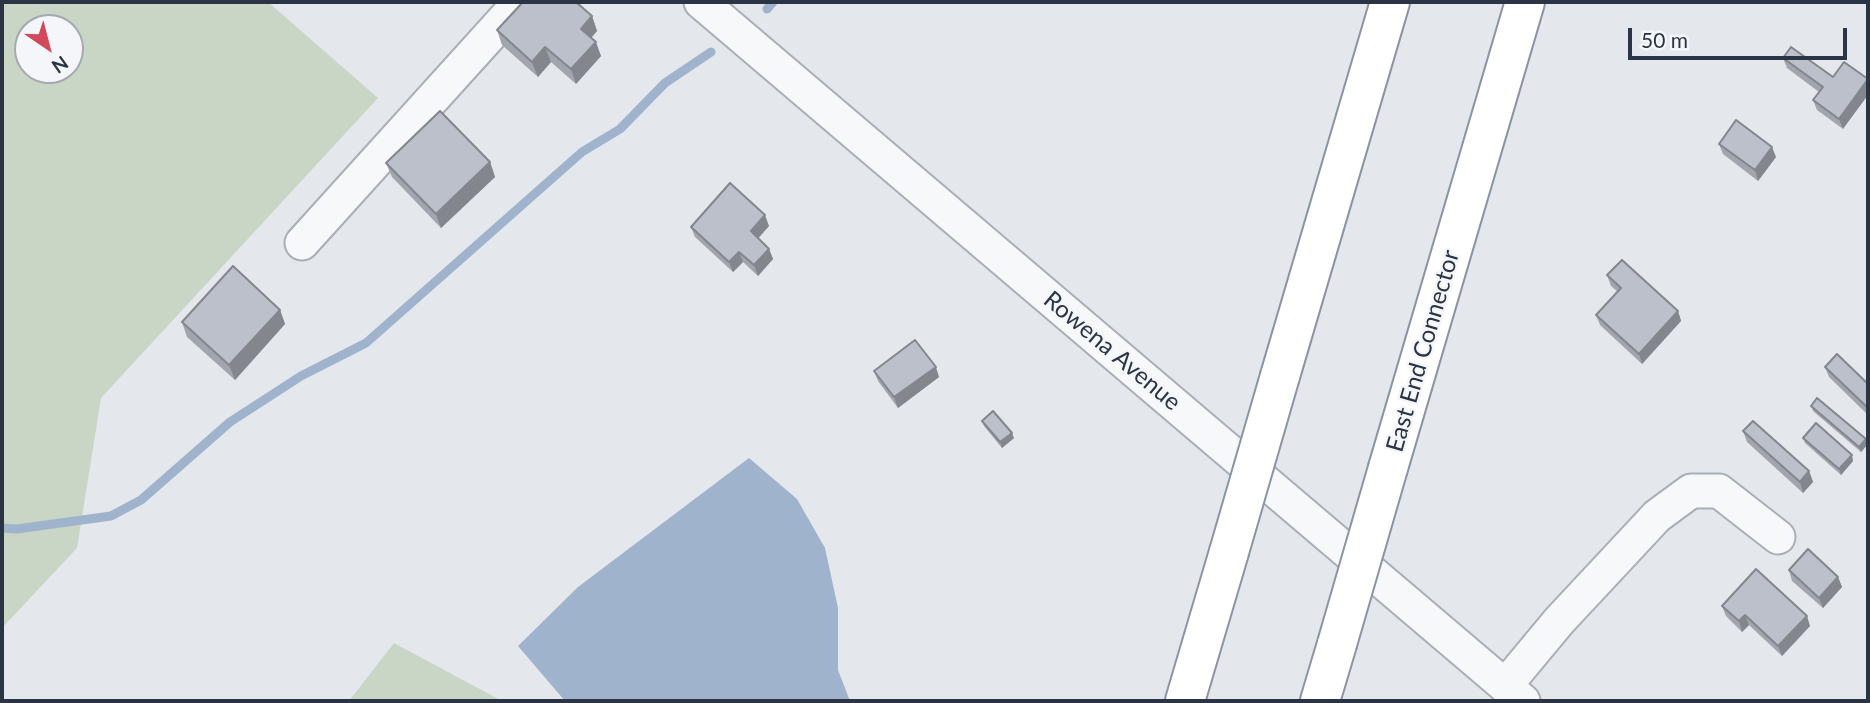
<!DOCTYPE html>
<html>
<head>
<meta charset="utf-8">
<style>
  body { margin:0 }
  #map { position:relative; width:1870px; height:703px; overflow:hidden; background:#e4e7ec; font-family:Lato,sans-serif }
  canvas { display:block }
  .frame { position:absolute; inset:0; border:4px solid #2b3445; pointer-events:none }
  .north { position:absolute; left:14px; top:14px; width:70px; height:70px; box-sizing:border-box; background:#f4f6f9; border:2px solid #a4a8b1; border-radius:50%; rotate:145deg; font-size:19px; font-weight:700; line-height:28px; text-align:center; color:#2b3445 }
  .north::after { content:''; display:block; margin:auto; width:24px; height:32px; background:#d1495b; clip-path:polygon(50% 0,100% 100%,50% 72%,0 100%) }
  .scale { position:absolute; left:1628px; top:28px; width:219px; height:32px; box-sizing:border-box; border:4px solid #2b3445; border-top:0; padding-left:9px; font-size:21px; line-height:24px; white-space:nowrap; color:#2b3445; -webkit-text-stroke:5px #f4f6f9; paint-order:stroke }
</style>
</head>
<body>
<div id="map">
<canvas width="1870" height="703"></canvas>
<div class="frame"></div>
<div class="north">N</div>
<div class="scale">50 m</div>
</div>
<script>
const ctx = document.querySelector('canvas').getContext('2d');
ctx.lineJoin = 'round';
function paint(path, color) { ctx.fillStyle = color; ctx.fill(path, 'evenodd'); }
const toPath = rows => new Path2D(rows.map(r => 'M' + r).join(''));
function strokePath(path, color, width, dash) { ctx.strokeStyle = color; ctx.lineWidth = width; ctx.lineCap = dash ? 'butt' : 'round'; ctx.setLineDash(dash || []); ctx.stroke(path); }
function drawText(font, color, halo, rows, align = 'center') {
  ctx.font = font + ' Lato,sans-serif'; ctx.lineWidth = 5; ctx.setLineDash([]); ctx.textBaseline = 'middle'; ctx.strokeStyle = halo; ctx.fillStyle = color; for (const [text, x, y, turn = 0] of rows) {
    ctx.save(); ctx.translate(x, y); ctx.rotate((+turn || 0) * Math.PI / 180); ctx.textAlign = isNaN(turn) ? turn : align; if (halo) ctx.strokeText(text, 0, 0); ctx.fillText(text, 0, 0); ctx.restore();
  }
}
paint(toPath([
  [2,2,268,2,378,98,101,398,77,548,2,628],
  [28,28,70,28,70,70,28,70],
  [394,643,502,701,349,701]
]), '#c9d6c5');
paint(toPath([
  [749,458,797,499,825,548,838,608,838,670,850,701,565,701,518,646,578,587]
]), '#9fb4cc');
strokePath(toPath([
  [767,9,773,2],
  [2,528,17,529,111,516,141,500,230,422,301,376,366,343,582,152,620,129,665,83,711,52]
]), '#9fb4cc', 9);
const minor = toPath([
  [701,2,1523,701],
  [302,243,520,2],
  [1505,686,1559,621,1657,516,1691,491,1719,491,1778,537]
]);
const highway = toPath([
  [1280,376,1390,2],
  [1388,468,1525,2],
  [1185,701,1229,552],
  [1320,701,1337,644]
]);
strokePath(minor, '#a9aeb7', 37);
strokePath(highway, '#8b94a3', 42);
strokePath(minor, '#f7f8fa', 33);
strokePath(highway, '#fff', 38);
const highwayBridge = toPath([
  [1229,552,1280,376],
  [1337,644,1388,468]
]);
strokePath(highwayBridge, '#8b94a3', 42, []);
strokePath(highwayBridge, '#fff', 38);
paint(toPath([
  [550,3,592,16,597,31,591,38,601,56,576,84,551,62,538,77,502,45,497,30],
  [1783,58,1833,77,1843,129,1817,110,1813,100,1819,92,1787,68],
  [1719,144,1776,157,1758,181,1723,154],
  [490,162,495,177,441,228,392,177,386,163],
  [769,226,758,238,769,249,773,259,758,276,743,262,733,272,695,237,691,227],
  [1607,275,1678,311,1681,321,1642,364,1600,325,1596,315,1618,292,1611,286],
  [280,310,285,324,235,380,187,337,182,322],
  [1825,367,1868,384,1868,415,1829,377],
  [874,371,939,377,898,408,878,381],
  [1811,406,1866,439,1868,444,1861,452,1813,411],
  [982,421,1014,438,1002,448,984,426],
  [1743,431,1809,471,1813,482,1803,493,1747,442],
  [1803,438,1853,461,1841,475,1805,443],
  [1789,570,1838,577,1842,587,1823,608,1792,581],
  [1722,606,1810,626,1782,656,1749,625,1742,632,1726,616]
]), '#a1a5ae');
paint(toPath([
  [592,16,597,31,586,44,581,29],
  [596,42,601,56,576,84,571,69],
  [545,47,551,62,538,77,532,62],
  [1868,79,1868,95,1843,129,1839,119],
  [1772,147,1776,157,1758,181,1755,170],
  [490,162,495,177,441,228,436,214],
  [765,215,769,226,755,242,751,231],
  [769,249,773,259,758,276,754,265],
  [739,252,743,262,733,272,729,262],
  [280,310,285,324,235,380,229,365],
  [1678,311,1681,321,1642,364,1639,354],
  [936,367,939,377,898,408,894,397],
  [1012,433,1014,438,1002,448,1000,442],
  [1866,439,1868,444,1861,452,1859,447],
  [1852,455,1853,461,1841,475,1839,469],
  [1809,471,1813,482,1803,493,1800,482],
  [1838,577,1842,587,1823,608,1819,598],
  [1745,615,1749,625,1742,632,1739,621],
  [1807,616,1810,626,1782,656,1778,646]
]), '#83868d');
const building = toPath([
  [523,2,549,2,550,3,551,2,576,2,592,16,581,29,596,42,571,69,545,47,532,62,497,30,523,2],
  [1791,47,1833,77,1844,62,1868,79,1839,119,1813,100,1823,87,1783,58,1791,47],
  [440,111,490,162,436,214,386,163,440,111],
  [1736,120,1772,147,1755,170,1719,144,1736,120],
  [730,183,765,215,751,231,769,249,754,265,739,252,729,262,691,227,730,183],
  [1622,260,1678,311,1639,354,1596,315,1621,288,1607,275,1622,260],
  [233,266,280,310,229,365,182,322,233,266],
  [915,340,936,367,894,397,874,371,915,340],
  [1837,354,1868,384,1868,408,1825,367,1837,354],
  [1817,398,1866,439,1859,447,1811,406,1817,398],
  [993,411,1012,433,1000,442,982,421,993,411],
  [1753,421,1809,471,1800,482,1743,431,1753,421],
  [1816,423,1852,455,1839,469,1803,438,1816,423],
  [1808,549,1838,577,1819,598,1789,570,1808,549],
  [1756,569,1807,616,1778,646,1745,615,1739,621,1722,606,1756,569]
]);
paint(building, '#bbc0ca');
strokePath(building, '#83868d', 2);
drawText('24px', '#2b3445', '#f4f6f9', [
  ["Rowena Avenue",1112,351,40],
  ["East End Connector",1423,351,-74]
]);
</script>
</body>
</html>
